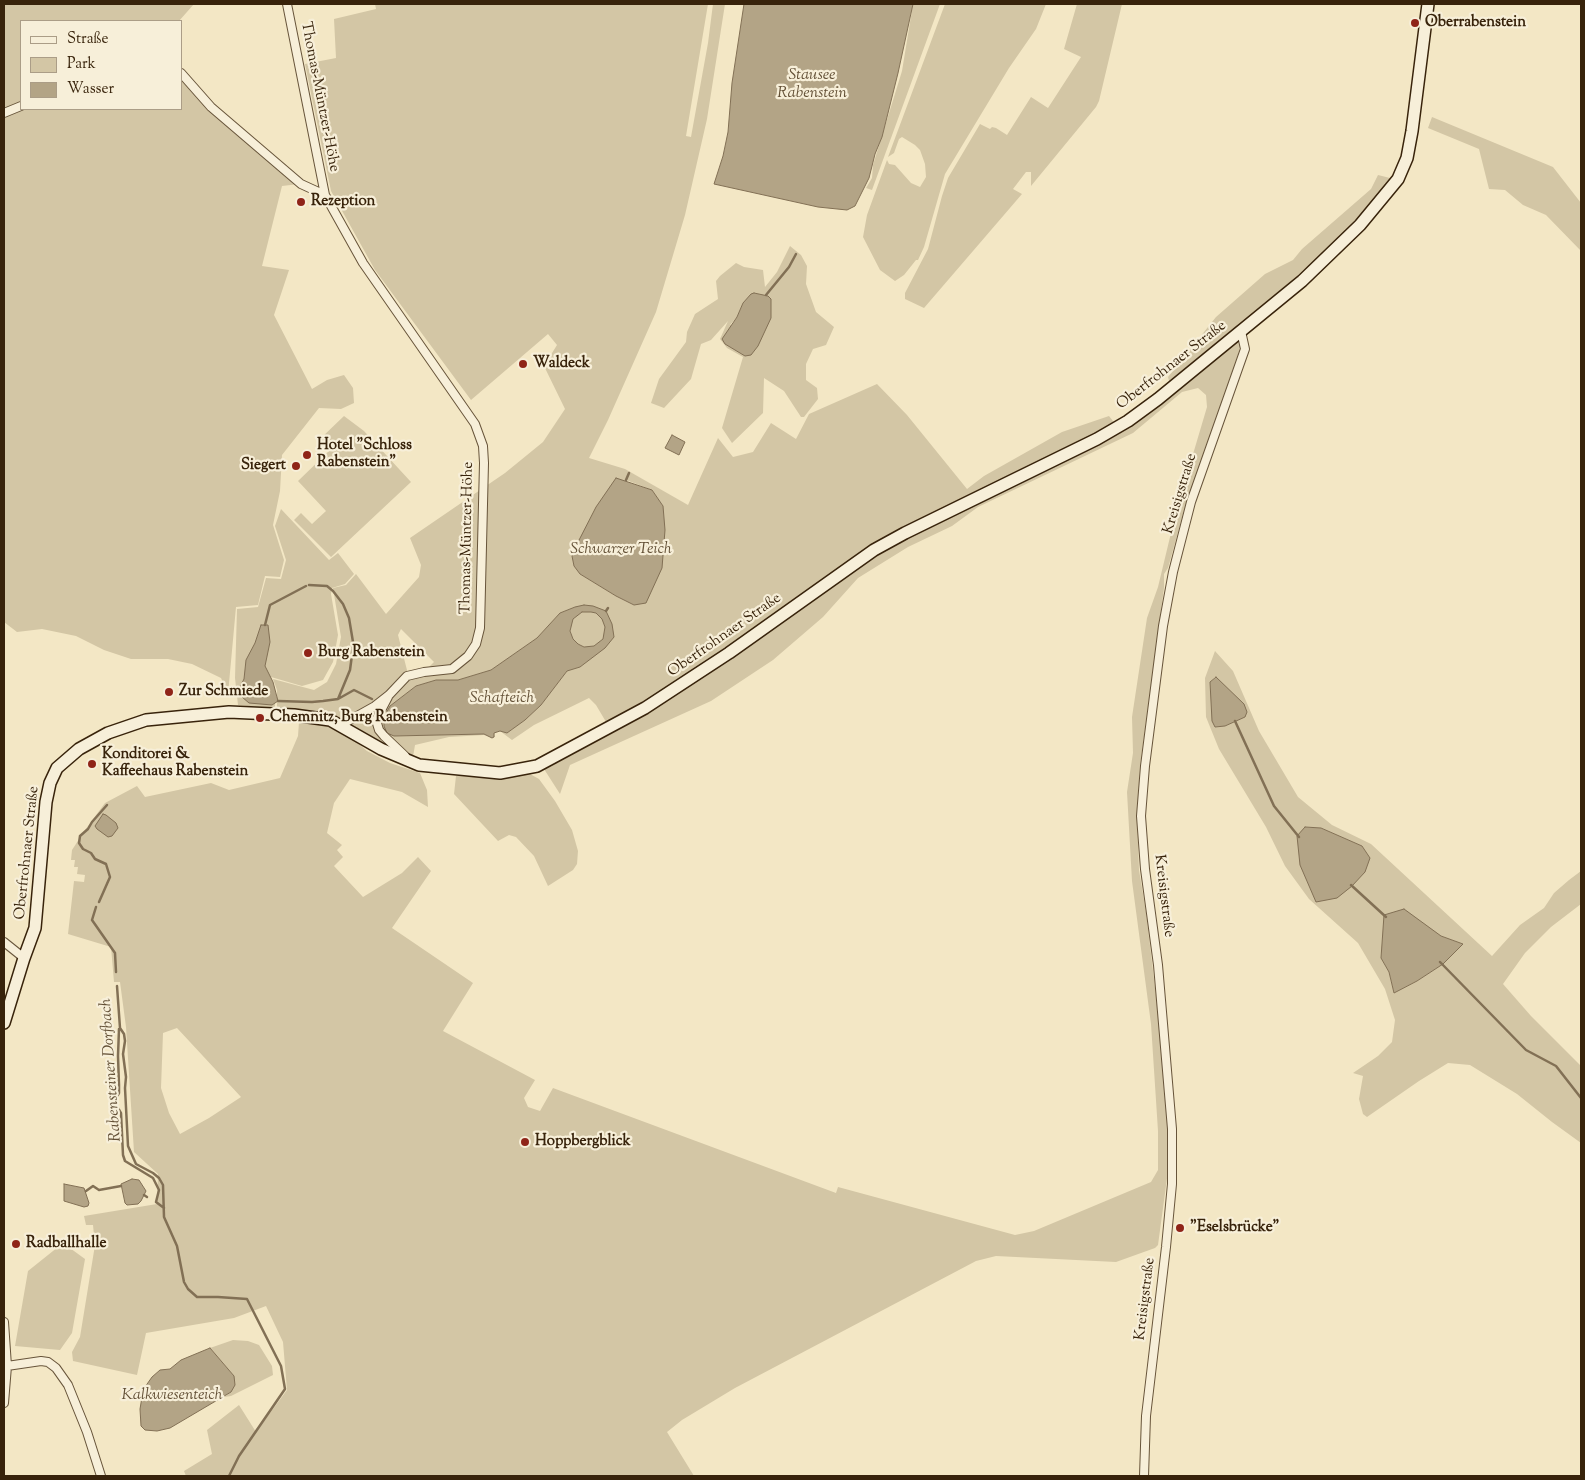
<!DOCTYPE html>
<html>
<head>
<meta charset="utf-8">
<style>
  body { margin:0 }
  #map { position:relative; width:1585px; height:1480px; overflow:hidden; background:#f3e7c5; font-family:"Sorts Mill Goudy",serif }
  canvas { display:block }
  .frame { position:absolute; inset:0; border:5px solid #38230b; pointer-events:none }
  .legend { position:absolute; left:20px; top:20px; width:162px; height:90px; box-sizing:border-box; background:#f7efd9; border:1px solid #ab9d87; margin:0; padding:6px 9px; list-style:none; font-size:15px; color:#38230b }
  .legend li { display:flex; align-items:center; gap:10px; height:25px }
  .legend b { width:25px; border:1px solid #ab9d87 }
</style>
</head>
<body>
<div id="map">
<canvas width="1585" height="1480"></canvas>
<div class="frame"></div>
<ul class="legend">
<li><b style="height:6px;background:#f7efd9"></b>Straße</li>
<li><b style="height:14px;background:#d3c6a5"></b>Park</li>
<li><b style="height:14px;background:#b3a486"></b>Wasser</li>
</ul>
</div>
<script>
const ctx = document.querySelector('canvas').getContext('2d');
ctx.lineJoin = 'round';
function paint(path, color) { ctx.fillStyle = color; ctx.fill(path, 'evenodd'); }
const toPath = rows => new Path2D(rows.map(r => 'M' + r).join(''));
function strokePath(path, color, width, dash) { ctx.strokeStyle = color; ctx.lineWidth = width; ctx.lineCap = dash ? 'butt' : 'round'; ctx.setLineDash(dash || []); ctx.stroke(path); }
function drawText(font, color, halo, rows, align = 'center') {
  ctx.font = font + ' "Sorts Mill Goudy",serif'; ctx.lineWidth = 4.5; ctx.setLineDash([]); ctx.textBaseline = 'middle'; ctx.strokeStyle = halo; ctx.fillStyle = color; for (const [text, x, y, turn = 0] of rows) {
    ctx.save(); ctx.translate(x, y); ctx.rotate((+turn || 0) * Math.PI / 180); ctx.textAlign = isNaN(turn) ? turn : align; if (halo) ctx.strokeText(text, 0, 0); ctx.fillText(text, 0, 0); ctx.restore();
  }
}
paint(toPath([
  [4,4,194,4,179,21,21,21,21,109,181,109,181,78,197,97,234,133,275,162,299,184,282,186,262,266,289,270,274,315,312,389,327,380,344,375,353,388,354,403,341,409,319,408,282,455,280,491,273,525,284,560,280,577,265,576,258,605,236,607,228,694,221,678,192,664,168,659,131,659,104,650,76,636,42,629,17,632,4,622],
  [375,4,708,4,686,136,691,137,708,43,713,4,725,4,707,119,685,215,656,312,608,420,589,458,625,469,688,505,718,438,733,457,753,452,771,423,796,439,809,414,877,384,907,415,967,489,984,476,1062,432,1109,416,1120,430,1172,392,1168,377,1216,317,1265,274,1293,260,1302,249,1371,189,1378,175,1394,179,1355,223,1290,282,1237,325,1240,347,1238,355,1185,507,1168,568,1164,574,1164,588,1140,766,1137,816,1139,870,1146,912,1159,1021,1168,1128,1168,1171,1158,1245,1155,1248,1116,1262,996,1256,976,1261,735,1388,682,1420,667,1432,694,1476,186,1476,184,1471,212,1454,207,1430,239,1405,256,1432,287,1390,283,1342,266,1306,234,1318,146,1333,137,1375,73,1361,72,1352,80,1337,95,1245,93,1225,86,1225,84,1216,157,1204,158,1174,134,1152,126,1027,120,982,114,982,111,947,68,934,74,881,84,882,85,875,77,874,78,867,74,867,75,860,71,860,72,850,85,830,105,803,137,786,145,797,211,783,229,790,280,778,298,736,299,722,332,726,347,734,367,751,390,763,420,773,427,790,428,807,402,792,350,779,334,803,327,833,342,845,337,850,343,857,334,866,363,897,402,873,418,857,431,871,392,928,473,983,443,1031,535,1080,524,1098,528,1107,540,1111,553,1088,836,1193,838,1187,1015,1235,1034,1231,1151,1182,1158,1170,1158,1131,1151,1024,1132,881,1127,792,1133,753,1132,717,1147,618,1158,587,1177,508,1207,407,1206,395,1198,388,1182,392,1133,433,978,507,952,526,908,547,858,578,823,617,773,660,711,701,570,765,560,794,544,769,612,732,596,705,589,698,534,725,512,740,500,731,494,733,495,737,492,738,484,735,449,737,415,745,413,757,384,745,337,718,310,711,277,709,277,690,273,679,314,690,327,682,336,664,341,637,333,588,346,585,356,574,386,614,419,577,421,565,410,538,505,473,543,442,565,409,544,366,557,345,548,334,471,400,375,270,331,191,305,64,336,58,334,19,376,9],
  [626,480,652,490,663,506,634,605,616,596,580,574],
  [575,607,606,611,614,637,580,667,567,671,541,705,525,720,507,733,500,731,494,733,494,737,492,738,484,734,394,736,390,706,416,686,436,680,458,680,491,670,537,638,560,613],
  [401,629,434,662,426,670,408,674,398,635],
  [177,1028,241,1097,209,1118,180,1134,169,1113,161,1088,163,1033],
  [913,4,940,4,872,190,866,188,872,178,873,165,902,71],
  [945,4,1046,4,1036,29,1009,68,945,174,924,247,918,260,916,260,904,275,895,281,880,270,863,237,867,215,887,160,889,164,895,165,911,183,920,187,926,177,925,164,920,150,915,145,902,137,899,139,894,153,888,157],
  [1077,4,1122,4,1099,101,1096,107,1031,186,1031,172,1026,172,1013,189,1022,194,924,308,905,299,905,293,928,249,942,196,948,178,980,124,990,129,992,127,996,128,1007,135,1031,97,1048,108,1081,57,1064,49],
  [1432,117,1553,167,1581,203,1581,251,1546,215,1523,205,1505,190,1489,189,1479,149,1428,128],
  [790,246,801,255,807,266,806,284,816,312,834,327,826,345,813,349,806,364,806,380,817,388,818,399,804,417,801,417,784,391,764,378,763,413,732,443,722,428,743,357,727,348,720,339,728,321,711,340,701,344,691,379,664,408,651,403,659,379,686,342,687,332,695,314,718,299,716,281,720,276,736,263,744,267,763,270,765,287,777,272],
  [754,293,762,295,771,310,771,318,730,325,737,317,743,303],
  [344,416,364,431,411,482,331,557,294,520,301,513,312,524,326,511,298,481,330,450,320,439],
  [281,509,329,560,338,553,354,574,345,584,332,588,331,594,338,635,333,662,323,680,302,686,271,677,275,689,275,709,238,705,235,678,237,609,258,607,266,578,281,579,286,560,275,526],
  '570 629a18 18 0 1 1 36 0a18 18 0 1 1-36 0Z',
  [1215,651,1233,671,1259,731,1298,797,1332,825,1371,844,1492,956,1520,925,1544,908,1554,893,1569,880,1581,871,1581,904,1551,927,1525,953,1503,984,1531,1016,1581,1066,1581,1143,1552,1122,1517,1094,1470,1065,1448,1063,1419,1081,1367,1117,1363,1114,1359,1099,1363,1076,1353,1073,1378,1056,1392,1042,1395,1020,1385,989,1358,943,1309,899,1285,866,1266,827,1219,749,1206,717,1205,678],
  [1215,677,1245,717,1225,726,1215,727,1210,682],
  [1305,827,1321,828,1362,846,1370,858],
  [1441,936,1463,944,1443,964,1417,981,1394,993,1389,972,1381,958,1383,938],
  [530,774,539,779,555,801,572,830,578,851,577,864,573,870,548,886,534,856,516,837,509,835,498,841,454,794,456,776,500,777],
  [63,1243,85,1259,72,1333,60,1350,15,1346,28,1271],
  [233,1340,248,1341,259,1345,272,1366,273,1375,231,1396,224,1397,231,1392,234,1376,210,1348]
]), '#d3c6a5');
const water = toPath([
  [744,4,913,4,898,73,882,137,875,154,869,178,855,206,847,210,818,207,714,184,723,156,728,132,732,83,744,4],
  [754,293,768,296,771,299,771,318,758,346,751,355,745,356,725,344,722,339,737,317,743,303,751,294,754,293],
  [672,435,685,442,679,455,665,448,672,435],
  [616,478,652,490,663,506,665,530,662,568,646,603,634,605,616,596,580,574,574,566,572,556,576,546,596,507,616,478],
  [584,605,593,606,606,611,612,624,614,637,605,648,580,667,567,671,541,705,525,720,507,733,500,731,494,733,494,737,492,738,484,734,394,736,387,733,384,726,384,717,390,706,416,686,436,680,458,680,491,670,537,638,560,613,575,607,584,605],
  [582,612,591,612,596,613,602,619,605,627,603,639,594,646,584,647,578,644,573,639,570,631,573,619,582,612],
  [261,625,268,625,270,642,265,666,273,682,278,701,272,705,249,703,242,697,239,689,244,679,246,660,255,643,261,625],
  [1216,677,1244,704,1247,712,1245,717,1225,726,1215,727,1212,721,1210,682,1216,677],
  [103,814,106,815,116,823,118,828,112,836,108,837,97,829,95,826,103,814],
  [1305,827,1321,828,1362,846,1370,858,1365,872,1352,886,1337,898,1316,902,1300,865,1297,836,1305,827],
  [1404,909,1441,936,1463,944,1443,964,1417,981,1394,993,1389,972,1381,958,1384,915,1404,909],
  [132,1179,139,1180,146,1191,141,1201,138,1204,127,1205,125,1203,121,1184,132,1179],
  [64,1184,84,1188,89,1203,88,1206,84,1207,64,1201,64,1184],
  [210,1348,234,1376,235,1385,231,1392,170,1428,157,1431,145,1430,141,1426,140,1409,142,1397,145,1387,152,1377,160,1370,170,1369,181,1360,210,1348]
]);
paint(water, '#b3a486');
strokePath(water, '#827055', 1);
strokePath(toPath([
  [766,295,789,267,796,254],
  [626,480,629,473],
  [309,585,327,586,333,591,343,604,349,618,353,642,352,655,350,670,338,699],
  [606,611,608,608],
  [265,625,270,605,306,586],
  [278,701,312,702,323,701,338,699,354,690,372,699],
  [1235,721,1274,806,1299,837],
  [1351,885,1386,917],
  [99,902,110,877,106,864,95,859,91,853,83,849,79,843,80,836,88,829,92,822,107,805],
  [96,907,92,920,115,953,116,972],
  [1440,962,1526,1050,1556,1066,1581,1098],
  [117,986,120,1028,124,1034,125,1041,123,1054,126,1077,125,1088,128,1146,136,1164,153,1173,159,1178,163,1185,164,1217,177,1246,184,1282,188,1289,197,1297,218,1297,247,1299,281,1366,285,1389,239,1456,229,1476],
  [119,1029,118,1056,119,1085,119,1093,116,1098,117,1106,121,1113,123,1155,125,1161,153,1178,159,1190,156,1202,164,1208],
  [86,1191,93,1186,99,1190,121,1186],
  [144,1195,147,1197]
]), '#827055', 2.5);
const minor = toPath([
  [287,4,325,195],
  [181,73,211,107,301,184,325,195,363,263,475,424,483,446,484,463,480,628,476,644,468,656,452,669,424,672,407,676,389,695,375,706,341,725],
  [4,113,21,106],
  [388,697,376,720,379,730,384,736,405,756],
  [4,942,24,958],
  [4,1322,7,1366,4,1403],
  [7,1366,41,1361,48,1362,56,1368,68,1385,87,1432,101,1476],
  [1144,1476,1146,1416,1166,1247,1172,1184,1172,1129,1158,965,1145,869,1141,816,1145,766,1163,626,1173,572,1191,502,1245,349,1241,331]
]);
const secondary = toPath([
  [4,1023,24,958,35,928,46,802,50,783,57,768,79,749,108,733,146,720,229,712,294,715,330,720,381,749,419,765,500,773,537,766,645,708,729,653,874,550,905,533,1097,439,1128,421,1158,399,1302,281,1360,225,1398,179,1407,158,1412,131,1428,4]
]);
strokePath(minor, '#67543a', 10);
strokePath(secondary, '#38230b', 14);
strokePath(minor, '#f7efd9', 8);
strokePath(secondary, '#f7efd9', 11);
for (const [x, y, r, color] of [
  [1415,23,5,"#8f2418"],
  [301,202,5,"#8f2418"],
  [523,364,5,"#8f2418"],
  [307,455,5,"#8f2418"],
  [296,466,5,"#8f2418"],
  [308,653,5,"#8f2418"],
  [169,692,5,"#8f2418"],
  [260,718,5,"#8f2418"],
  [92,764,5,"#8f2418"],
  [525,1142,5,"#8f2418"],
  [1180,1228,5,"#8f2418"],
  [16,1244,5,"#8f2418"]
]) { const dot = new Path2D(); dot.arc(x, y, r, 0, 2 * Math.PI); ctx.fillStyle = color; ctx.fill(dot); strokePath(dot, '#f7efd9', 2); }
drawText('bold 15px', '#38230b', '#f7efd9', [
  ["Oberrabenstein",1425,23],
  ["Rezeption",311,202],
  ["Waldeck",533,364],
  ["Hotel \"Schloss",317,446],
  ["Rabenstein\"",317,463],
  ["Siegert",286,466,"right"],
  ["Burg Rabenstein",318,653],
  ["Zur Schmiede",179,692],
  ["Chemnitz, Burg Rabenstein",270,718],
  ["Konditorei &",102,755],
  ["Kaffeehaus Rabenstein",102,772],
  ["Hoppbergblick",535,1142],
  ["\"Eselsbrücke\"",1190,1228],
  ["Radballhalle",26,1244]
], 'left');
drawText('15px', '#38230b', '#f7efd9', [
  ["Thomas-Müntzer-Höhe",319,97,79],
  ["Oberfrohnaer Straße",1172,366,-38],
  ["Kreisigstraße",1181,494,-73],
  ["Thomas-Müntzer-Höhe",468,538,-89],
  ["Oberfrohnaer Straße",725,636,-35],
  ["Oberfrohnaer Straße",28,853,-84],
  ["Kreisigstraße",1163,896,83],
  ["Kreisigstraße",1146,1299,-83]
]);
drawText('italic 16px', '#635036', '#f7efd9', [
  ["Stausee",812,76],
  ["Rabenstein",812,94],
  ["Schwarzer Teich",621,550],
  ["Schafteich",502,699],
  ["Rabensteiner Dorfbach",112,1070,-94],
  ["Kalkwiesenteich",172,1396]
]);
</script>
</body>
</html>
